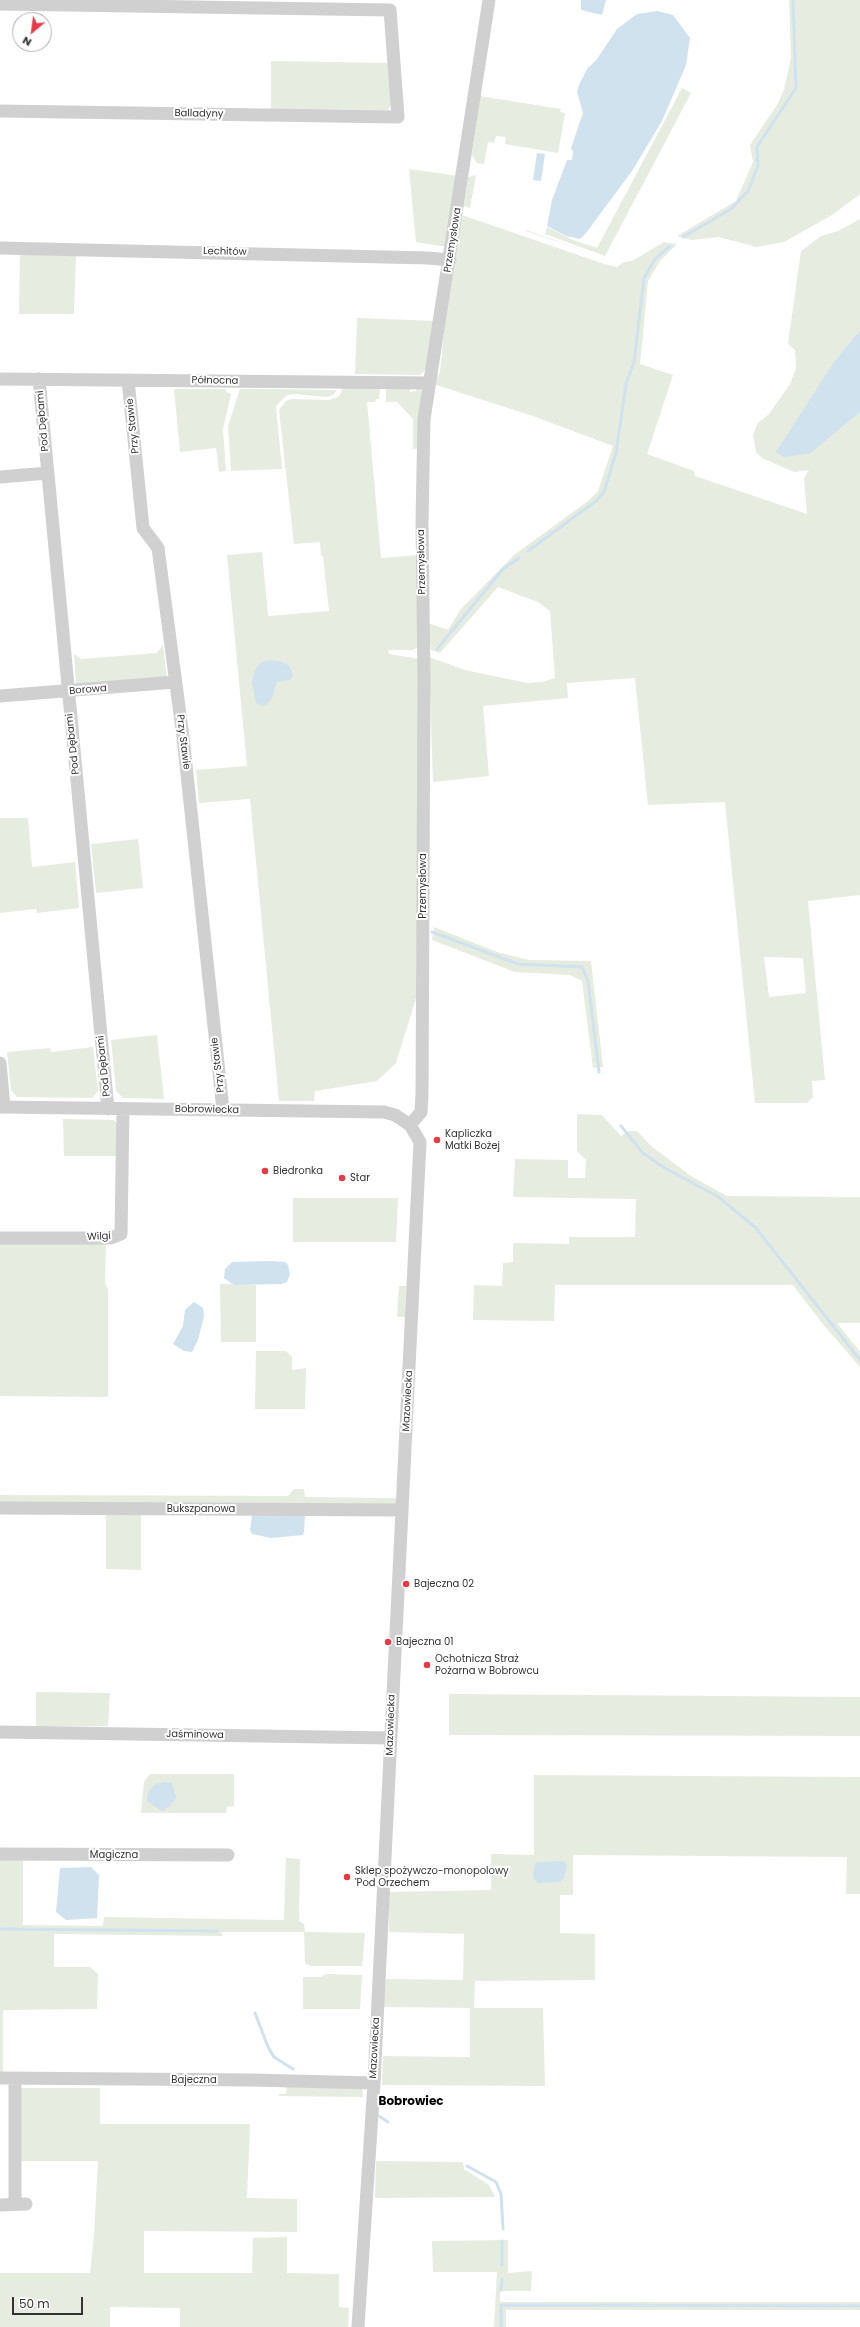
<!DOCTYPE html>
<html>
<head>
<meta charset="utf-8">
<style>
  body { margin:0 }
  #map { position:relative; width:860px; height:2327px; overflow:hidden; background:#fff; font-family:Poppins,sans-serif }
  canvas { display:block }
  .north { position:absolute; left:12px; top:12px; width:40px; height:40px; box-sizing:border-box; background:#fff; border:1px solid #adadad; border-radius:50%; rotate:209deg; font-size:11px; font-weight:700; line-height:16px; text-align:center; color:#333 }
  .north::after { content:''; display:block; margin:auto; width:14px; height:18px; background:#e63946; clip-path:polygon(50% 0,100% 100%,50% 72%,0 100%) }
  .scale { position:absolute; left:12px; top:2297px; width:71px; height:18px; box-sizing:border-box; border:2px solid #333; border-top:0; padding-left:5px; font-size:12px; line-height:14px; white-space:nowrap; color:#333; -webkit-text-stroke:3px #fff; paint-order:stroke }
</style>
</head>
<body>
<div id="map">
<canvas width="860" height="2327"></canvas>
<div class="north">N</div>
<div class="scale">50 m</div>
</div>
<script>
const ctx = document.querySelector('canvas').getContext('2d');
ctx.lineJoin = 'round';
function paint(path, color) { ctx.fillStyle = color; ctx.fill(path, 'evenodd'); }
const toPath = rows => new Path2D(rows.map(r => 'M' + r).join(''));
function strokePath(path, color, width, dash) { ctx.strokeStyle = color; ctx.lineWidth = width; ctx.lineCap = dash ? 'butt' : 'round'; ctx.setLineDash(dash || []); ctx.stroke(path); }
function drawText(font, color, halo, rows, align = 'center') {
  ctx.font = font + ' Poppins,sans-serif'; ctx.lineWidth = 4; ctx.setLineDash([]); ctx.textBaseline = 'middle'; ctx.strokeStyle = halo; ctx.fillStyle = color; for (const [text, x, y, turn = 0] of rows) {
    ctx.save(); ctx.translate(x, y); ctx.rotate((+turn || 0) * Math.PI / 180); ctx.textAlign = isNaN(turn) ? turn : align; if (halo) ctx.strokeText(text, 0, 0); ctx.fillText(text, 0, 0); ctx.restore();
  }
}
paint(toPath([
  [789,0,860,0,860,194,832,215,784,242,756,247,719,237,691,240,677,236,736,201,753,162,750,145,777,105,784,90,791,57],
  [271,61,389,63,393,102,388,110,271,109],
  [682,88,691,93,605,256,545,234,547,227,573,240,597,248],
  [480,96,561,109,560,112,565,113,558,153,505,144,506,137,496,136,494,143,488,142,484,164,477,163,472,155],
  [409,169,458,176,447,247,416,242],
  [476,175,470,208,464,206,468,177],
  [462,215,604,264,617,267,624,262,632,261,664,242,677,244,660,261,648,281,640,364,673,375,647,454,694,471,695,476,807,514,804,478,809,470,794,472,762,458,756,452,753,435,757,424,769,414,790,384,796,368,795,350,788,344,801,251,821,236,838,231,860,219,860,330,834,362,811,453,860,412,860,895,808,901,825,1080,812,1081,813,1097,807,1103,755,1103,725,802,648,805,635,678,567,683,568,698,483,706,489,776,433,782,429,657,465,670,527,683,542,682,555,678,550,611,538,602,498,587,440,653,431,650,428,623,448,630,461,609,514,555,588,501,598,491,613,446,533,416,433,384,440,372,445,322],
  [764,957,803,958,806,993,769,997],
  [526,230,600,256,526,231],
  [20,253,76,255,74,314,19,314],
  [357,318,436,321,427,368,420,375,355,374],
  [410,386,410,392,416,391,417,386,422,391,418,448,413,449,413,419,397,402,386,402,386,387],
  [343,387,380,388,379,399,376,399,375,402,367,402,381,558,419,555,417,648,413,650,388,650,389,654,419,659,421,948,416,948,416,998,396,1063,377,1081,315,1091,314,1101,279,1101,250,799,199,803,196,770,247,766,227,555,262,552,268,616,329,611,323,556,321,556,320,542,294,544,279,410,286,401,292,399,329,400,336,398,340,395],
  [174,389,226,389,226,392,231,394,223,429,226,471,219,472,216,448,180,452],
  [240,389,273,389,337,390,333,395,326,397,294,394,287,395,276,406,282,469,231,471,228,426],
  [163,645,167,678,76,685,74,654,81,659,157,653],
  [0,818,28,818,32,867,75,862,79,908,37,913,36,909,0,913],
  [138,839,143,888,96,893,91,844],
  [434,927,497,952,529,960,591,961,603,1067,593,1068,582,981,570,975,515,972,432,940],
  [157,1035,164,1099,123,1098,116,1091,111,1040],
  [93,1047,98,1091,92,1098,17,1097,11,1090,7,1052,50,1048,51,1052],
  [577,1114,602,1115,621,1136,629,1131,637,1131,651,1146,691,1176,727,1196,860,1197,860,1323,837,1323,860,1352,860,1367,822,1323,793,1285,555,1285,554,1321,473,1320,474,1285,502,1286,503,1263,513,1262,513,1243,569,1244,569,1237,635,1237,636,1199,513,1197,515,1159,568,1160,568,1178,585,1178,586,1160,577,1151],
  [63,1119,114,1120,117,1124,118,1156,64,1156],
  [293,1198,398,1198,396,1242,293,1242],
  [0,1241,106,1241,105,1283,108,1290,108,1397,0,1396],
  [220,1284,256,1285,256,1342,221,1342],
  [399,1286,406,1286,405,1317,397,1317],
  [256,1351,286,1351,292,1357,292,1370,306,1368,305,1409,255,1409],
  [294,1489,304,1489,305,1497,396,1498,396,1504,0,1503,0,1495,288,1496],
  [106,1512,141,1512,141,1570,106,1569],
  [36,1692,110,1693,108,1726,36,1727],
  [449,1694,860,1697,860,1736,449,1735],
  [150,1774,234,1774,234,1806,227,1807,226,1813,141,1813,144,1782],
  [534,1775,860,1777,860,1894,846,1894,847,1857,573,1855,573,1895,560,1895,560,1933,595,1934,595,1980,475,1981,474,2008,543,2008,545,2086,382,2085,383,2056,470,2057,470,2008,383,2007,386,1979,463,1980,464,1934,389,1932,389,1892,491,1890,491,1854,534,1855],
  [0,1857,23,1857,23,1925,103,1926,104,1917,284,1920,286,1858,300,1859,299,1921,304,1924,305,1932,365,1933,362,1966,310,1966,305,1963,304,1932,221,1932,223,1936,54,1934,54,1967,90,1967,98,1974,97,2009,3,2010,3,2072,0,2072],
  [326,1974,362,1975,360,2009,303,2009,303,1977,321,1977],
  [287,2085,362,2088,363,2097,279,2096,279,2094,286,2094],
  [20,2088,100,2088,100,2124,250,2124,247,2198,297,2199,297,2232,144,2231,144,2273,252,2273,253,2238,287,2237,287,2273,339,2274,339,2307,349,2308,348,2327,180,2327,180,2308,110,2307,110,2327,0,2327,0,2273,90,2273,94,2235,98,2161,20,2161],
  [376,2161,463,2162,464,2169,489,2185,495,2197,375,2198],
  [508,2240,508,2273,532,2271,531,2291,500,2291,500,2302,860,2302,860,2310,506,2310,506,2327,494,2327,497,2272,433,2272,432,2241]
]), '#e6ecdf');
paint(toPath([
  [581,0,606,0,602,15,581,10],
  [657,11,673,15,690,38,686,65,662,121,632,171,586,233,580,239,566,236,547,226,552,200,567,160,572,160,573,152,571,148,583,113,577,92,579,85,587,69,597,59,617,29,637,14],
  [537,153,545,154,541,181,533,180],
  [860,330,860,412,811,453,784,457,776,452,834,362],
  [268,660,280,661,288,665,291,669,293,676,290,680,277,682,272,698,266,705,262,706,256,703,252,683,255,670,260,663],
  [271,1261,285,1262,288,1265,290,1274,287,1282,282,1284,234,1285,224,1278,225,1269,232,1262],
  [194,1302,203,1308,204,1316,198,1340,192,1352,184,1351,173,1344,183,1326,185,1310],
  [252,1515,305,1515,304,1532,303,1535,271,1538,252,1534,250,1530],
  [165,1782,172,1783,176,1798,170,1806,162,1811,148,1802,147,1797,150,1789,156,1784],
  [563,1861,567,1865,564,1879,559,1882,538,1883,534,1879,533,1872,536,1862],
  [91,1867,99,1875,97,1918,66,1920,56,1912,60,1868]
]), '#cfe2ee');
strokePath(toPath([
  [683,237,731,209,748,191,758,166,757,147,796,88,793,0],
  [528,551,596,501,604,492,616,453,626,384,634,362,644,278,655,259,670,246],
  [437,649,503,569,519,558],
  [432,932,518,964,582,967,588,981,599,1072],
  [621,1126,643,1153,663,1167,717,1196,755,1227,860,1360],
  [0,1929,217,1931],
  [255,2013,268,2047,274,2057,293,2069],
  [379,2116,388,2122],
  [467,2166,496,2182,501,2194,503,2229],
  [502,2265,502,2241],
  [501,2290,502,2279],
  [501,2327,501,2305,860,2306]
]), '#cfe2ee', 3);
strokePath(toPath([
  [0,4,390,10,398,117,0,111],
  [0,248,428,258,450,260],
  [0,379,429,383],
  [39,379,108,1109],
  [128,380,143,528,158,548,183,737,223,1110],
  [0,477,48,473],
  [0,696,175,682],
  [0,1063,4,1107],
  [0,1107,384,1112,395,1115,410,1125,420,1142,374,2083,358,2327],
  [410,1125,421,1112,422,1095,424,681,422,522,424,419,489,0],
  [0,1238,111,1238,121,1234,123,1109],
  [0,1508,402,1510],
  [0,1732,391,1738],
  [0,1854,228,1855],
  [0,2078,252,2080,374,2083],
  [15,2079,15,2204],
  [0,2205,26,2204]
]), '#d0d0d0', 13);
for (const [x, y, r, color] of [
  [437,1140,4,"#e63946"],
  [265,1171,4,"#e63946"],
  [342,1178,4,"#e63946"],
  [406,1584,4,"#e63946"],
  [388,1642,4,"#e63946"],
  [427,1665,4,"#e63946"],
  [347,1877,4,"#e63946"]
]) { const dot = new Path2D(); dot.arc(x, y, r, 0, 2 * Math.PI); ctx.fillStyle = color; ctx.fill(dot); strokePath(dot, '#fff', 1.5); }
drawText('10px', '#333', '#fff', [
  ["Balladyny",199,114,1],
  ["Przemysłowa",453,240,-81],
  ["Lechitów",225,252,1],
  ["Północna",215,381,1],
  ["Pod Dębami",43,421,-95],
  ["Przy Stawie",133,426,-96],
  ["Przemysłowa",422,562,-91],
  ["Borowa",88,690,-5],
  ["Przy Stawie",183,742,83],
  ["Pod Dębami",73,744,-96],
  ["Przemysłowa",423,886,-90],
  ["Przy Stawie",218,1065,-97],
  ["Pod Dębami",104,1066,-96],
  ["Bobrowiecka",207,1110,1],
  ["Wilgi",99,1237,-3],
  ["Mazowiecka",408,1401,-87],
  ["Bukszpanowa",201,1509],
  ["Mazowiecka",391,1725,-88],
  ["Jaśminowa",195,1735,1],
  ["Magiczna",114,1855],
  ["Mazowiecka",375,2048,-87],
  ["Bajeczna",194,2080]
]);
drawText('10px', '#333', '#fff', [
  ["Kapliczka",445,1134],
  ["Matki Bożej",445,1146],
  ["Biedronka",273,1171],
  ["Star",350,1178],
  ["Bajeczna 02",414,1584],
  ["Bajeczna 01",396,1642],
  ["Ochotnicza Straż",435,1659],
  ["Pożarna w Bobrowcu",435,1671],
  ["Sklep spożywczo-monopolowy",355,1871],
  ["'Pod Orzechem",355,1883]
], 'left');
drawText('bold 12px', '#000', '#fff', [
  ["Bobrowiec",411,2102]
]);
</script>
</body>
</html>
